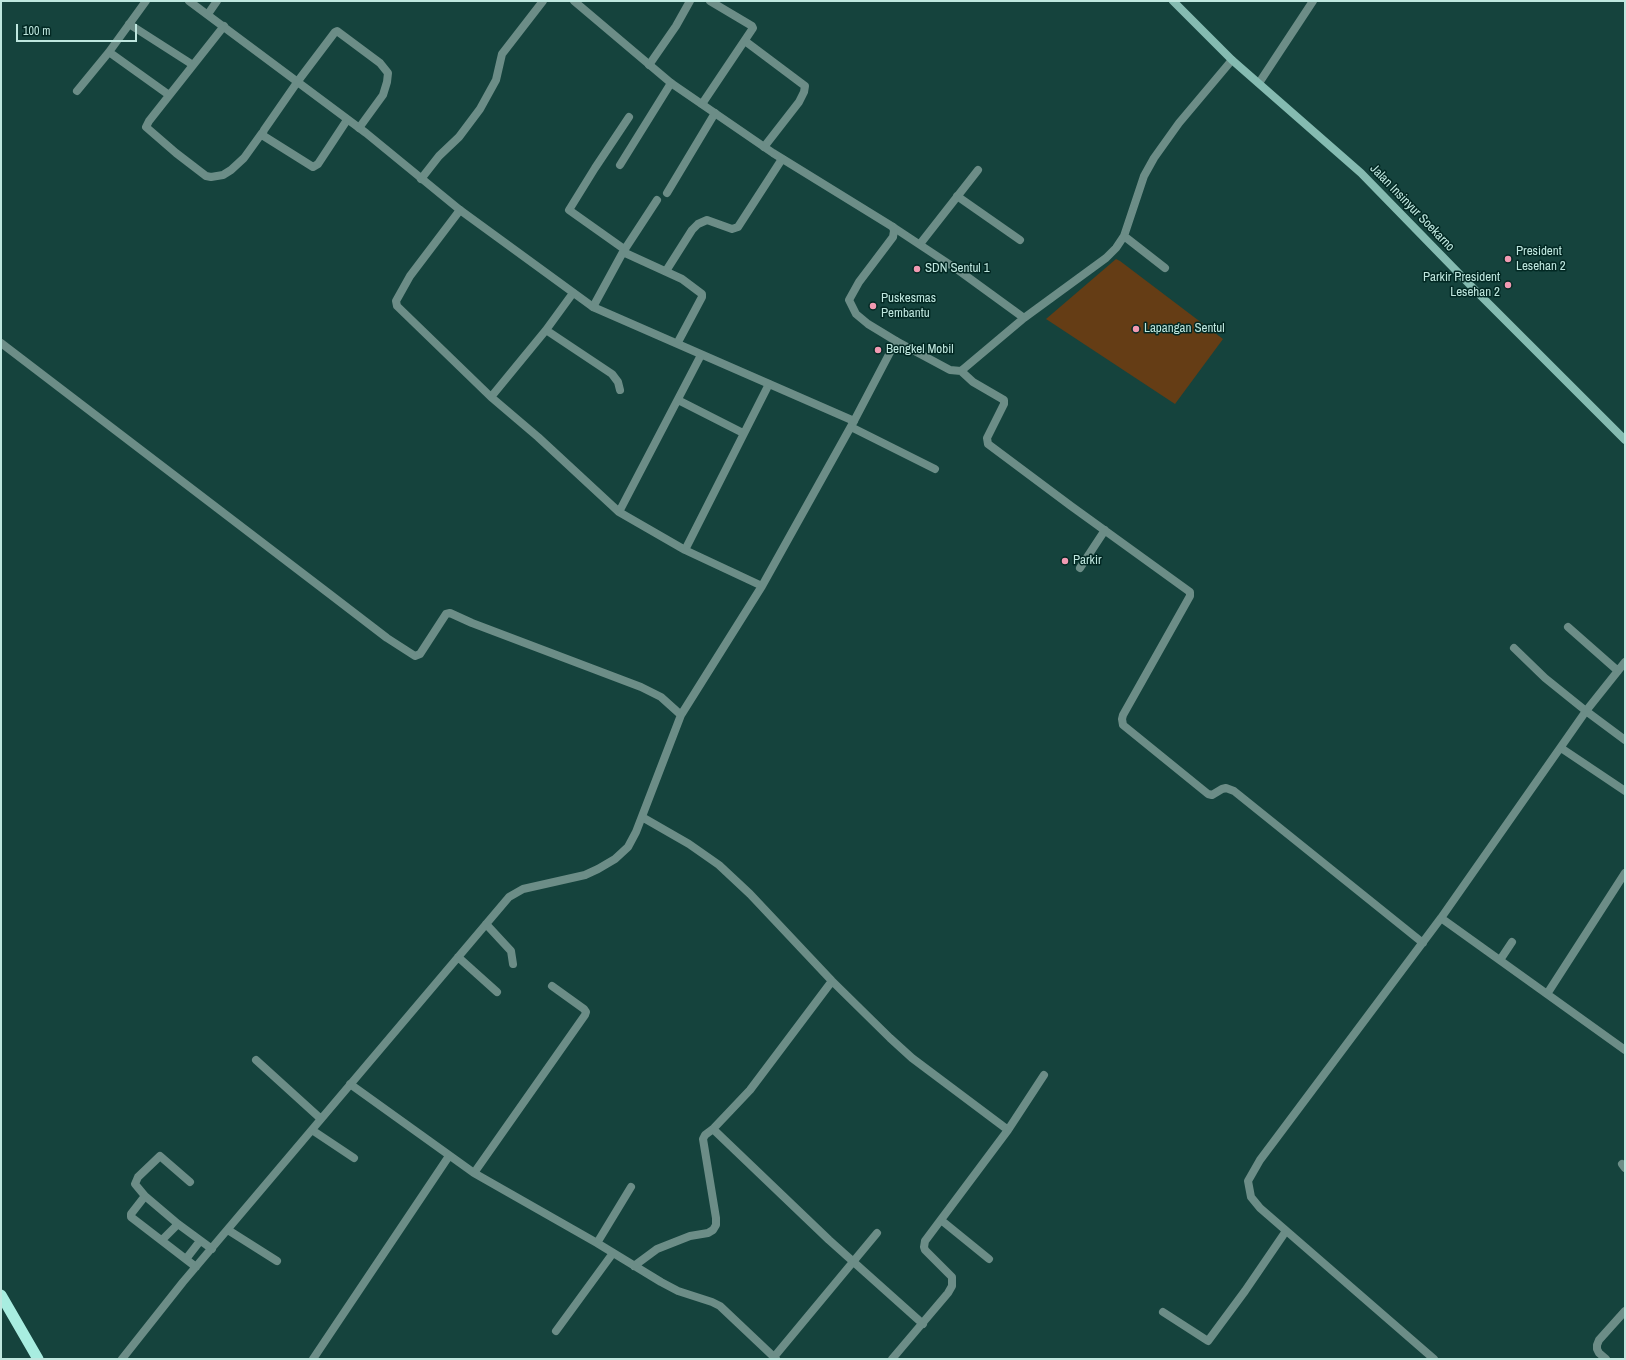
<!DOCTYPE html>
<html>
<head>
<meta charset="utf-8">
<style>
  body { margin:0 }
  #map { position:relative; width:1626px; height:1360px; overflow:hidden; background:#15433d; font-family:"Archivo Narrow",sans-serif }
  canvas { display:block }
  .frame { position:absolute; inset:0; border:2px solid #bfe7df; pointer-events:none }
  .scale { position:absolute; left:16px; top:24px; width:121px; height:18px; box-sizing:border-box; border:2px solid #bfe7df; border-top:0; padding-left:5px; font-size:12px; line-height:14px; white-space:nowrap; color:#bfe7df; -webkit-text-stroke:3px #022823; paint-order:stroke }
</style>
</head>
<body>
<div id="map">
<canvas width="1626" height="1360"></canvas>
<div class="frame"></div>
<div class="scale">100 m</div>
</div>
<script>
const ctx = document.querySelector('canvas').getContext('2d');
ctx.lineJoin = 'round';
function paint(path, color) { ctx.fillStyle = color; ctx.fill(path, 'evenodd'); }
const toPath = rows => new Path2D(rows.map(r => 'M' + r).join(''));
function strokePath(path, color, width, dash) { ctx.strokeStyle = color; ctx.lineWidth = width; ctx.lineCap = dash ? 'butt' : 'round'; ctx.setLineDash(dash || []); ctx.stroke(path); }
function drawText(font, color, halo, rows, align = 'center') {
  ctx.font = font + ' "Archivo Narrow",sans-serif'; ctx.lineWidth = 3; ctx.setLineDash([]); ctx.textBaseline = 'middle'; ctx.strokeStyle = halo; ctx.fillStyle = color; for (const [text, x, y, turn = 0] of rows) {
    ctx.save(); ctx.translate(x, y); ctx.rotate((+turn || 0) * Math.PI / 180); ctx.textAlign = isNaN(turn) ? turn : align; if (halo) ctx.strokeText(text, 0, 0); ctx.fillText(text, 0, 0); ctx.restore();
  }
}
paint(toPath([
  [1116,259,1120,261,1223,339,1175,404,1046,319]
]), '#653d15');
strokePath(toPath([
  [208,14,217,1],
  [129,24,193,65],
  [224,26,149,121,146,127,176,153,206,176,211,177,223,175,231,170,244,158,262,133],
  [745,41,805,86,804,92,799,102,764,147],
  [109,52,169,95],
  [649,65,676,26,690,1],
  [1259,83,1313,1],
  [77,91,109,52,146,1],
  [702,104,753,28,752,26,710,1],
  [347,120,318,164,313,167,262,135,264,130,298,81,335,32,337,31,380,63,388,73,387,82,383,95,359,128],
  [620,165,671,83],
  [421,179,439,156,459,137,480,109,496,80,502,54,543,1],
  [667,193,715,113],
  [957,196,1020,240],
  [460,210,410,276,396,301,397,306,491,397,538,437,619,512,685,550,762,586],
  [893,227,958,270,1024,318],
  [1124,236,1165,268],
  [920,244,978,170],
  [624,249,569,210,595,168,629,117],
  [623,252,682,279,702,294,702,297,678,342],
  [666,271,692,230,698,224,707,220,732,229,738,227,782,159],
  [593,307,623,252,657,200],
  [546,330,612,374,618,382,620,390],
  [896,341,950,370,961,371,1024,318,1106,258,1116,248,1124,236,1144,176,1154,158,1179,123,1232,60],
  [1,343,327,592,387,638,415,656,420,654,446,614,450,613,472,623,641,687,661,697,681,715],
  [961,371,973,382,1004,400,1004,404,987,438,988,444,1071,506,1190,592,1190,596,1123,715,1122,719,1123,725,1208,794,1212,795,1222,789,1226,788,1234,791,1423,943],
  [491,397,546,330,573,293],
  [678,400,743,433],
  [851,427,935,469],
  [619,512,701,355],
  [685,550,769,384],
  [1080,568,1105,530],
  [1568,627,1618,671],
  [1514,648,1545,678,1586,711,1625,740],
  [1561,748,1625,791],
  [642,817,689,844,719,865,750,894,832,981,890,1038,912,1058,1008,1130],
  [1441,918,1625,1050],
  [486,924,511,951,513,964],
  [458,957,497,992],
  [1500,960,1512,942],
  [832,981,750,1090,713,1129,829,1240,923,1324],
  [1547,994,1625,873],
  [256,1060,321,1119],
  [350,1084,474,1173,597,1243,661,1282,678,1291,712,1302,720,1306,776,1359],
  [312,1130,354,1158],
  [1622,1164,1625,1168],
  [474,1173,585,1015,586,1012,584,1009,552,986],
  [190,1182,160,1156,138,1177,135,1184,145,1196,178,1224,212,1249],
  [145,1196,131,1214,131,1217,196,1267],
  [941,1220,989,1259],
  [228,1230,277,1261],
  [162,1240,178,1224],
  [597,1243,631,1187],
  [186,1259,200,1241],
  [634,1266,657,1249,690,1236,708,1233,713,1230,716,1225,716,1218,703,1139,705,1135,713,1129],
  [1163,1312,1208,1341,1245,1291,1286,1231],
  [556,1331,613,1253],
  [774,1357,877,1233],
  [122,1359,183,1282,509,897,523,889,585,875,598,869,615,859,628,847,636,832,681,715,762,586,854,421],
  [313,1359,449,1156],
  [892,1359,948,1293,952,1286,952,1277,925,1250,924,1247,925,1241,1008,1130,1044,1075],
  [1434,1359,1260,1208,1251,1197,1248,1181,1260,1160,1441,918,1586,711,1625,662],
  [1606,1359,1599,1353,1597,1349,1597,1345,1599,1340,1625,1311]
]), '#6c8d87', 8);
strokePath(toPath([
  [189,1,366,133,460,210,593,307,854,421,896,341,868,324,856,314,849,300,859,282,893,237,894,231,893,227,773,153,671,83,574,1]
]), '#6c8d87', 8);
strokePath(toPath([
  [1173,1,1232,60,1361,173,1477,292,1625,440]
]), '#85bbb1', 8);
strokePath(toPath([
  [1,1295,38,1359]
]), '#a8ede0', 11);
for (const [x, y, r, color] of [
  [1508,259,4,"#f19ab2"],
  [917,269,4,"#f19ab2"],
  [1508,285,4,"#f19ab2"],
  [873,306,4,"#f19ab2"],
  [1136,329,4,"#f19ab2"],
  [878,350,4,"#f19ab2"],
  [1065,561,4,"#f19ab2"]
]) { const dot = new Path2D(); dot.arc(x, y, r, 0, 2 * Math.PI); ctx.fillStyle = color; ctx.fill(dot); strokePath(dot, '#022823', 1.5); }
drawText('13px', '#bfe7df', '#022823', [
  ["Jalan Insinyur Soekarno",1412,208,46]
]);
drawText('13px', '#bfe7df', '#022823', [
  ["President",1516,252],
  ["Lesehan 2",1516,267],
  ["SDN Sentul 1",925,269],
  ["Parkir President",1500,278,"right"],
  ["Lesehan 2",1500,293,"right"],
  ["Puskesmas",881,299],
  ["Pembantu",881,314],
  ["Lapangan Sentul",1144,329],
  ["Bengkel Mobil",886,350],
  ["Parkir",1073,561]
], 'left');
</script>
</body>
</html>
